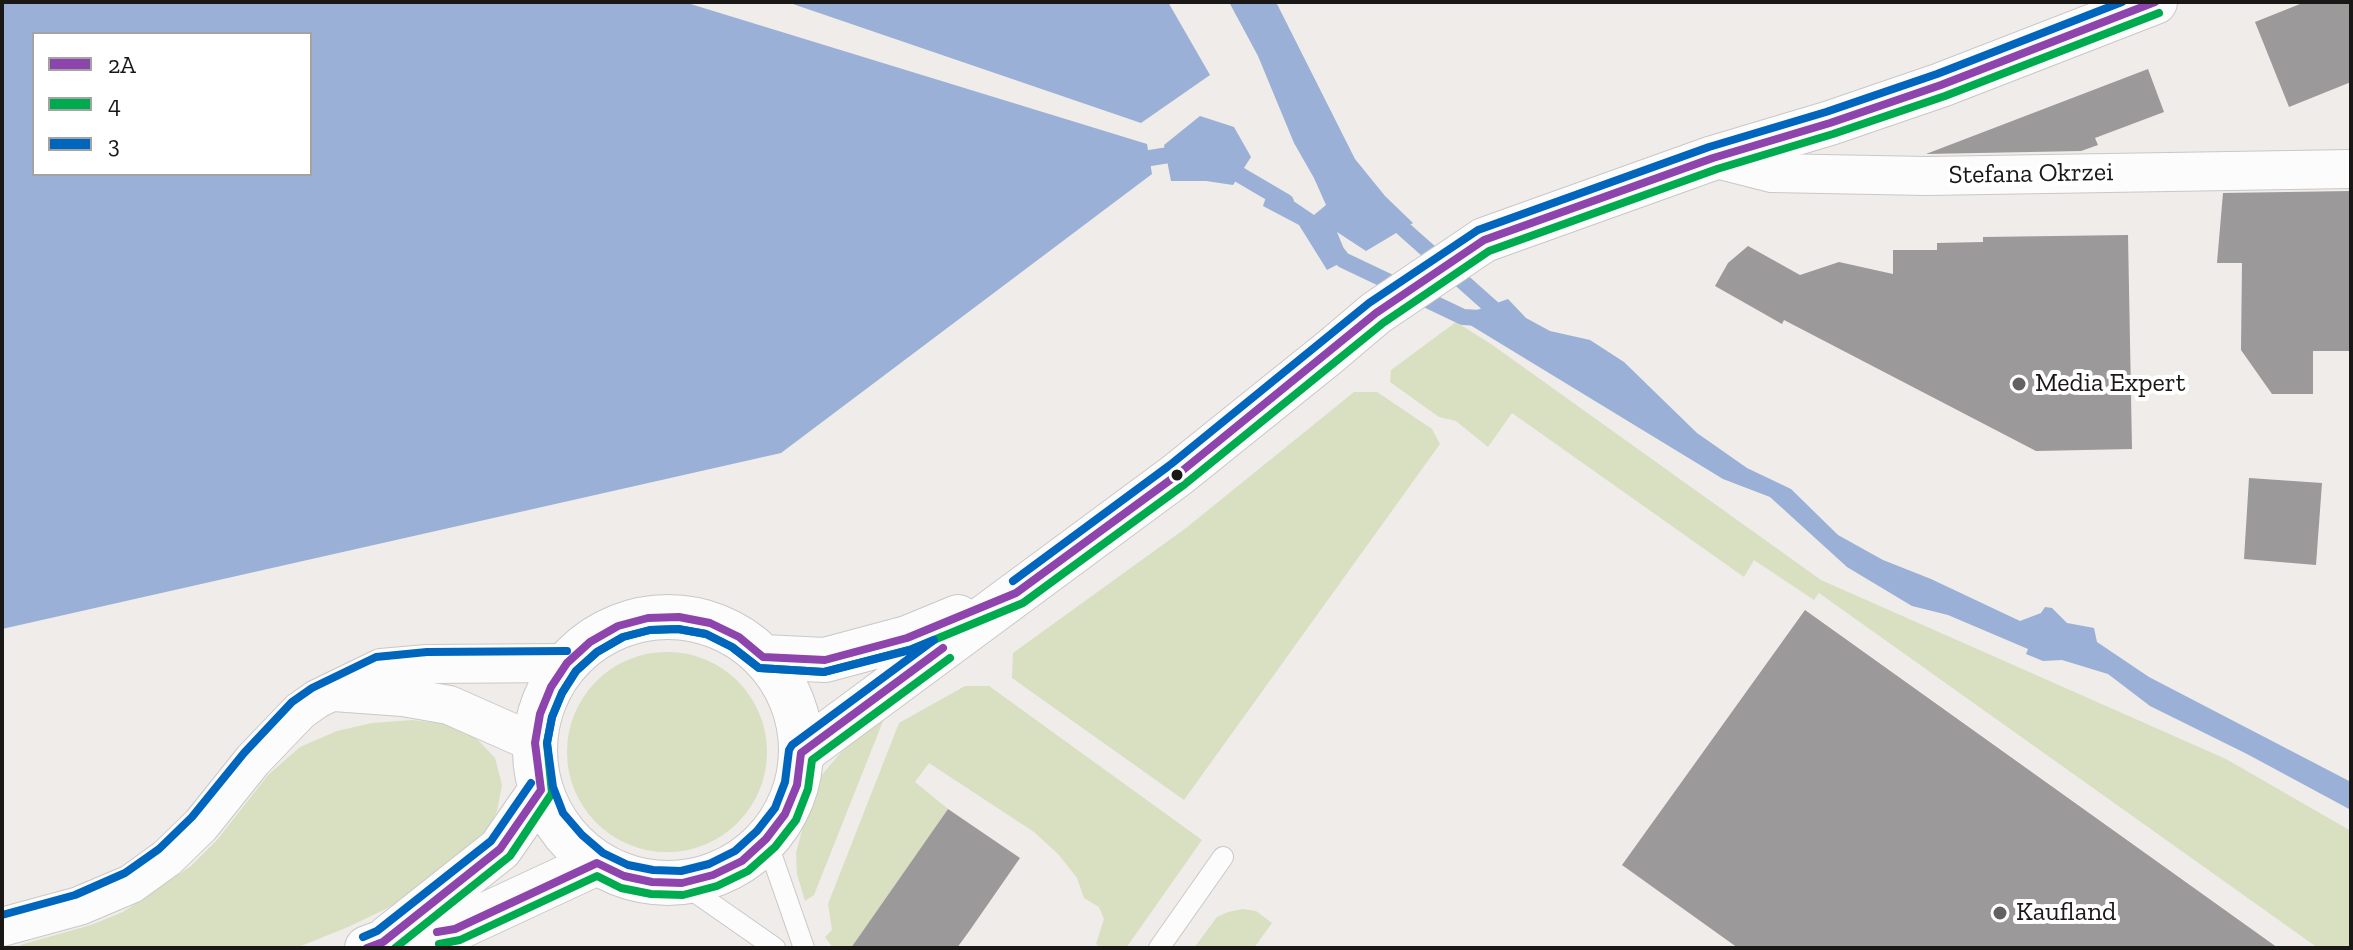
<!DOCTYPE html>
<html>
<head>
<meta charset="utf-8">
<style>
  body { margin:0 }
  #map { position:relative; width:2353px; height:950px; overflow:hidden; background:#efece9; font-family:"Zilla Slab",serif }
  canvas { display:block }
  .frame { position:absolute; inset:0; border:4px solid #191816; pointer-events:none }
  .legend { position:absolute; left:32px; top:32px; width:280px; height:144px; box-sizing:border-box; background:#fff; border:2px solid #a3a3a2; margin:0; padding:10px 14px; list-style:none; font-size:24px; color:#191816 }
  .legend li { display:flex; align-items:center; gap:16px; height:40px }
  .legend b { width:40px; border:2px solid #a3a3a2 }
</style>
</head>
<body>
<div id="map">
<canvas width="2353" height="950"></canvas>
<div class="frame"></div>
<ul class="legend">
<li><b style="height:10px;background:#8e44ad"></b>2A</li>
<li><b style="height:10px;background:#00ab4f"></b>4</li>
<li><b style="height:10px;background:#0065bd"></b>3</li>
</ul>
</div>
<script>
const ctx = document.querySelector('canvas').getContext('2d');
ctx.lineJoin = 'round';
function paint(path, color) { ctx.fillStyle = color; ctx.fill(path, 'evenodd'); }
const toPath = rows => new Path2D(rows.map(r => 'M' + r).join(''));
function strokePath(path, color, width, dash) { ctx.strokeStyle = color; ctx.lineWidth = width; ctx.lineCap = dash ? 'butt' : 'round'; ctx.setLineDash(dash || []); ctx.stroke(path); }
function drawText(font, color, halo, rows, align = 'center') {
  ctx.font = font + ' "Zilla Slab",serif'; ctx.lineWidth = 8; ctx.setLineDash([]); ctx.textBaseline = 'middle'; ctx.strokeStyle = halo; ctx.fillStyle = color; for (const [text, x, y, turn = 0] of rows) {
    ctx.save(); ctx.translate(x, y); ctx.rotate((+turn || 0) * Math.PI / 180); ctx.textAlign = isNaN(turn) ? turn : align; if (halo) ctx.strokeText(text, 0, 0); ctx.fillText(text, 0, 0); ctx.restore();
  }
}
paint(toPath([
  [1456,322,1491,344,1821,580,2226,759,2351,831,2351,948,2318,948,1819,593,1814,600,1754,560,1744,577,1512,413,1488,447,1456,421,1439,417,1390,382,1391,370],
  [1354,392,1377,392,1432,429,1440,444,1184,800,1012,678,1013,653,1186,528],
  '567 752a100 100 0 1 1 200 0a100 100 0 1 1-200 0Z',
  [965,686,989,686,1202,840,1126,948,1101,948,1096,944,1104,919,1099,907,1084,898,1077,878,1059,855,1034,832,929,763,915,782,948,809,855,943,861,948,833,948,825,937,832,930,828,904,899,723],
  [885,716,814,895,805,901,797,874,796,853,810,800,819,778,857,734],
  [412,720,446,724,475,737,495,758,502,785,497,811,485,836,398,903,348,927,296,948,21,948,20,945,91,925,123,912,191,866,217,840,268,775,300,747,337,731,372,723],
  [1243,909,1256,911,1272,923,1254,948,1194,948,1217,917,1228,912]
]), '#d8e0c1');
paint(toPath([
  [2,2,684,2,1147,144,1152,174,781,453,2,629],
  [310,34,310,174,34,174,34,34],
  [787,2,1168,2,1210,75,1141,123],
  [1229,2,1276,2,1355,159,1385,196,1413,223,1366,251,1337,232,1348,259,1327,270,1299,225,1263,206,1270,185,1314,215,1326,205,1314,178,1294,143,1258,56],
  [1200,116,1234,127,1251,157,1233,185,1206,181,1171,181,1164,145],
  [1508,299,1526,318,1550,331,1590,340,1624,362,1697,433,1747,468,1791,489,1838,535,1883,560,1931,579,2020,621,2041,613,2045,607,2052,608,2067,623,2094,628,2097,642,2149,677,2351,782,2351,810,2247,754,2150,706,2108,674,2062,660,2043,661,2026,654,2028,649,1948,615,1912,606,1847,567,1770,497,1723,479,1457,317]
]), '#9ab0d6');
strokePath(toPath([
  [1150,158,1188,152],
  [1223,165,1286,202],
  [1389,216,1506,320],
  [1331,245,1343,260,1463,317,1480,318]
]), '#9ab0d6', 16);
paint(toPath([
  [2305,2,2351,2,2351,82,2289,107,2255,22],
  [2148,69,2164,112,2095,138,2098,145,2081,151,1926,154],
  [2351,191,2351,351,2313,351,2313,394,2272,394,2241,350,2242,263,2217,263,2223,193],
  [2128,235,2132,449,2036,451,1784,320,1782,324,1715,286,1728,263,1748,246,1800,275,1839,262,1893,274,1893,250,1937,250,1937,243,1983,242,1983,237],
  [2249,478,2322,483,2316,565,2244,559],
  [1805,610,2278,948,1738,948,1622,865],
  [948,809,1020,858,970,930,957,948,851,948]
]), '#9b9999');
const service = toPath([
  [766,839,804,948],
  [682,883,775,948],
  [1159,948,1223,857]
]);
const minor = toPath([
  [1713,158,1772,173,1926,176,2351,169],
  [334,692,403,697,449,705,535,743],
  [2,927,79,906,131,884,167,858,201,825,253,760,300,711,317,699,381,668,427,664,567,663]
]);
const secondary = toPath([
  '535 750a133 133 0 1 1 266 0a133 133 0 1 1-266 0Z',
  [763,657,825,660,907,638,958,617],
  [801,753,1177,475,1330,352,1376,313,1484,240,1713,158,1830,123,1941,85,2155,2],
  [389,937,500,849,541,790],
  [367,948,383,942,455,929,597,863]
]);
strokePath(service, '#cac8c6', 22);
strokePath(minor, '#cac8c6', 40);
strokePath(secondary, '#cac8c6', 46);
strokePath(service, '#fdfcfc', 20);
strokePath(minor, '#fdfcfc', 38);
strokePath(secondary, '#fdfcfc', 44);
strokePath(toPath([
  [437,932,455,929,597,863,624,876,652,882,682,883,713,875,742,861,766,839,785,814,797,785,801,753,943,648],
  [367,948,383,942,500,849,541,790,535,743,540,714,551,687,567,663,590,642,618,626,648,618,679,617,710,623,739,637,763,657,825,660,907,638,1016,593,1177,475,1376,313,1484,240,1713,158,1830,123,1941,85,2155,2]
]), '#8e44ad', 8);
strokePath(toPath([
  [439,944,460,940,597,876,621,888,651,894,683,895,717,886,748,871,775,847,796,820,808,789,812,760,950,658],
  [395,948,510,856,552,793,547,743,552,717,562,693,576,671,597,652,623,637,650,630,678,629,706,634,732,647,759,668,824,672,912,649,1023,603,1185,484,1383,323,1489,251,1717,169,1833,134,1945,96,2159,13]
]), '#00ab4f', 8);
strokePath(toPath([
  [1013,581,1170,465,1369,303,1478,230,1709,147,1826,112,1937,74,2122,2],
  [678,629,706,634,732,647,759,668,824,672,910,650,934,640,792,745,789,750,785,782,775,808,757,831,735,851,709,864,681,871,653,870,628,865,603,853,582,835,563,813,553,787,547,743,552,717,562,693,576,671,597,652,623,637,650,630,678,629],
  [2,915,75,895,125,873,159,849,192,817,244,753,292,702,312,688,376,657,427,652,567,651],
  [363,937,377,931,491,841,531,783]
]), '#0065bd', 8);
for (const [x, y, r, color] of [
  [2019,384,8,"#646260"],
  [1177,475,7,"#191816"],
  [2000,913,8,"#646260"]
]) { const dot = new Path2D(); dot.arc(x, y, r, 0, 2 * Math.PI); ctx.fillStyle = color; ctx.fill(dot); strokePath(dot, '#fff', 3); }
drawText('26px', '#191816', '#fff', [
  ["Stefana Okrzei",2031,174,-1]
]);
drawText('26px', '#191816', '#fff', [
  ["Media Expert",2035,384],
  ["Kaufland",2016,913]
], 'left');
</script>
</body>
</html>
